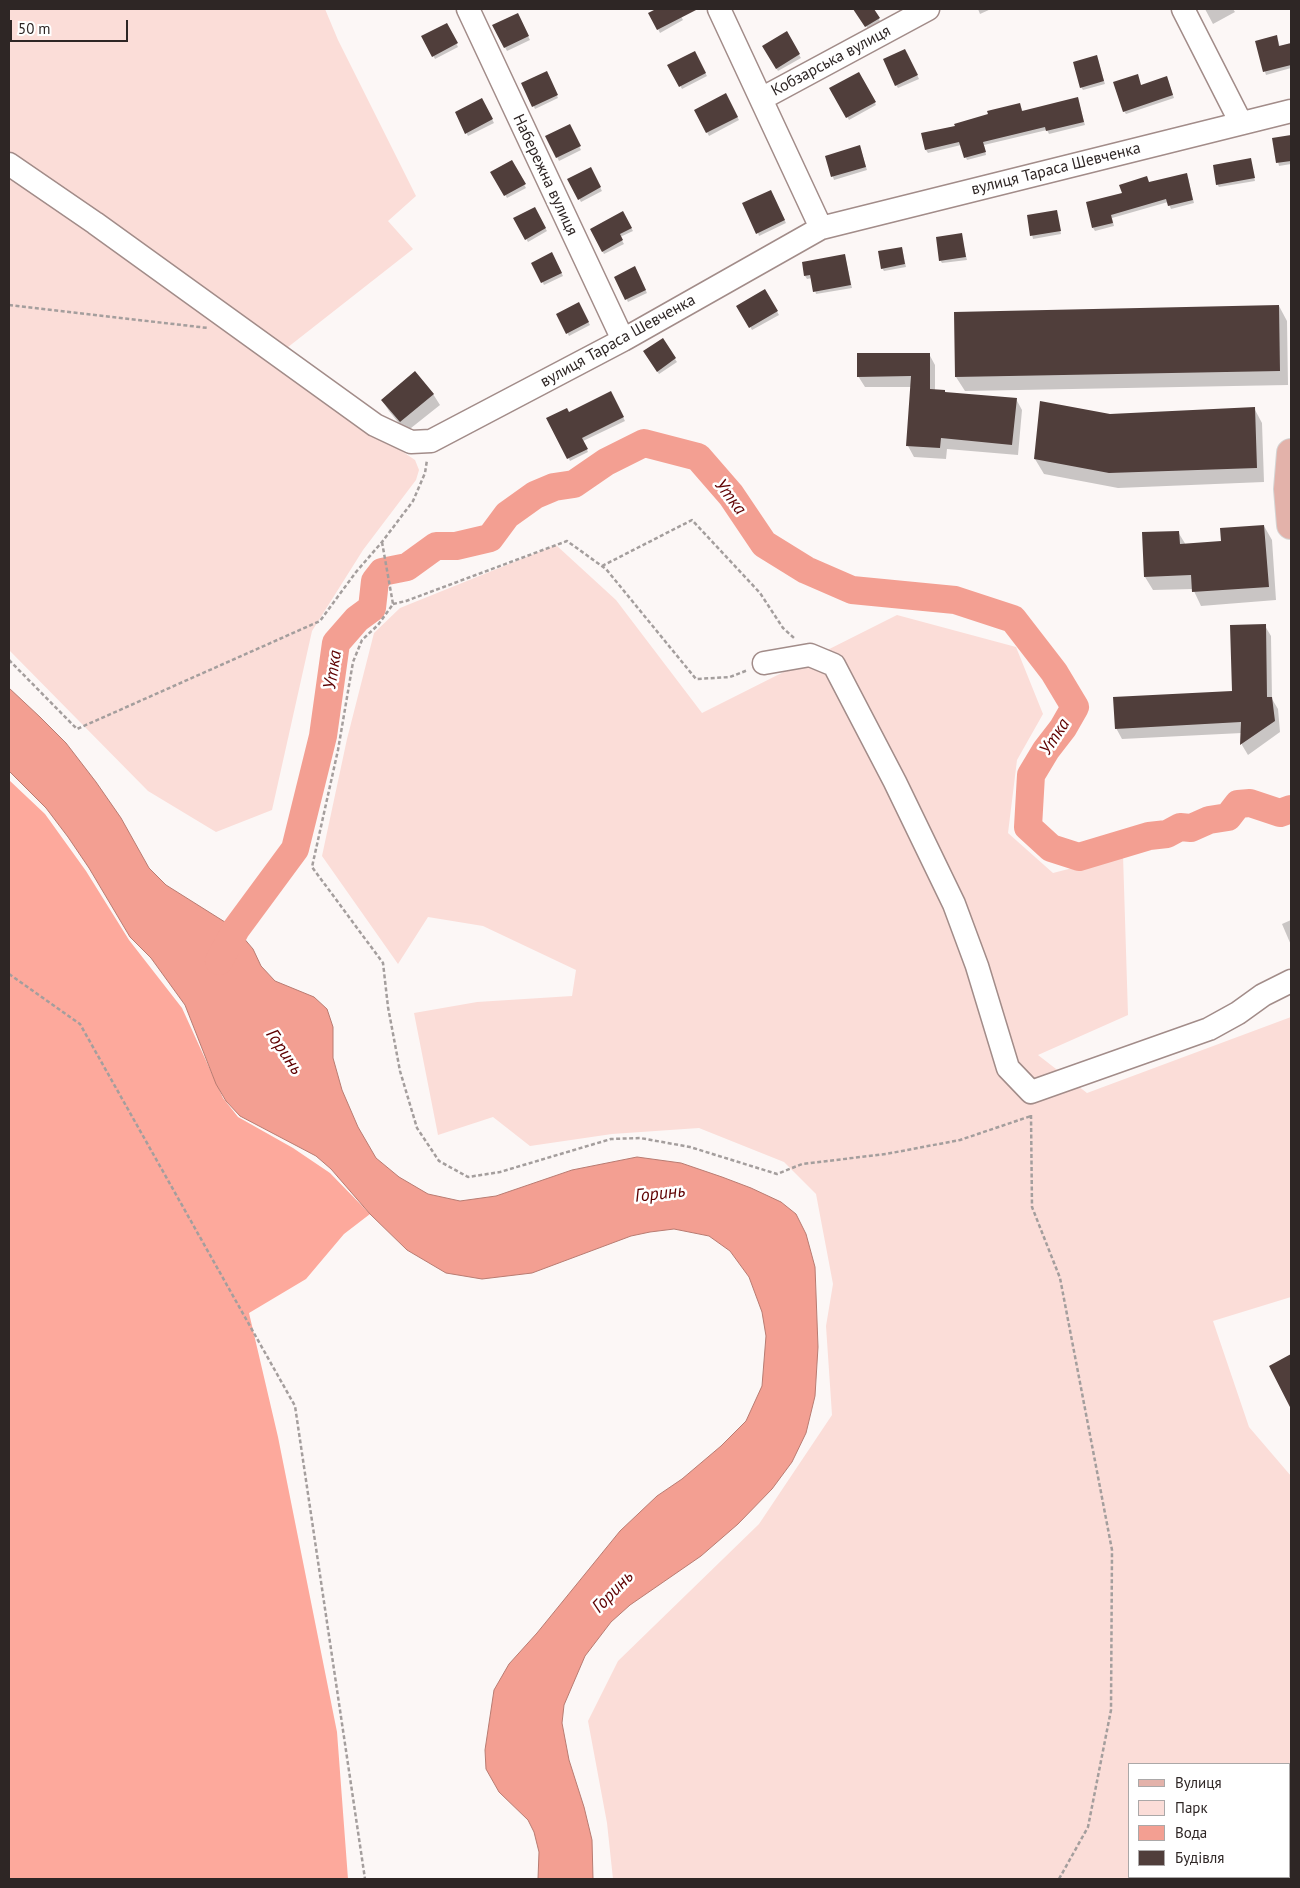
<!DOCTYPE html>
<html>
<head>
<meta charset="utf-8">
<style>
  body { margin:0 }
  #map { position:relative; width:1300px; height:1888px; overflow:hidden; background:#fcf7f6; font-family:"PT Sans",sans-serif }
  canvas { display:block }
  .frame { position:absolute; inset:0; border:10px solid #2e2625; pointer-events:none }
  .legend { position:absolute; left:1128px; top:1763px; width:162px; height:115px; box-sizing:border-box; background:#fff; border:1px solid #aba8a8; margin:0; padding:6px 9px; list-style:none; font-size:15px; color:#2e2625 }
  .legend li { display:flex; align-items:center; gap:10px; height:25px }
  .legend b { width:25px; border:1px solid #aba8a8 }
  .scale { position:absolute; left:10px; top:20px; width:118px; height:22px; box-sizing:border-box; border:2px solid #2e2625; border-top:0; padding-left:6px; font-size:15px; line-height:18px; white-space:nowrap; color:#2e2625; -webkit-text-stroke:4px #fff; paint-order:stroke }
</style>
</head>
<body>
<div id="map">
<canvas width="1300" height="1888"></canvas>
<div class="frame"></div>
<ul class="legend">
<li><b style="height:6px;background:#e3b2aa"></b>Вулиця</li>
<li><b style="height:14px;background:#fbddd8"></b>Парк</li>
<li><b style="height:14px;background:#f39f92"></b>Вода</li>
<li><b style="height:14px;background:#503e3b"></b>Будівля</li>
</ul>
<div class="scale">50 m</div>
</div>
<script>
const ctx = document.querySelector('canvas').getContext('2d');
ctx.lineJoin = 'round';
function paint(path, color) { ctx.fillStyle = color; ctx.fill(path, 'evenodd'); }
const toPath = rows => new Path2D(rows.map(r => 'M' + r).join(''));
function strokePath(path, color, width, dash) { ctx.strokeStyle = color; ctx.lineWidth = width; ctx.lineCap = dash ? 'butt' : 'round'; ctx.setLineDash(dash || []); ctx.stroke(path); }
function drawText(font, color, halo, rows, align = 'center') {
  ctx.font = font + ' "PT Sans",sans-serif'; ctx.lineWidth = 5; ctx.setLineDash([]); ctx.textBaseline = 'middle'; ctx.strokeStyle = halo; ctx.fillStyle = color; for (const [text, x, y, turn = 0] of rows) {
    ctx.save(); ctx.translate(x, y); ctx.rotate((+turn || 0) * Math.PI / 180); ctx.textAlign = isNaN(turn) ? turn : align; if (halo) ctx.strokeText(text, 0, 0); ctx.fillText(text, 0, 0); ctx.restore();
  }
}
paint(toPath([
  [9,9,325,9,338,40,416,196,388,221,413,249,269,362,415,460,419,470,416,480,363,550,312,631,272,810,216,832,148,791,9,650],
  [556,545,616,600,702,713,897,615,1016,647,1043,714,1017,760,1008,833,1053,873,1123,855,1128,1015,1038,1055,1087,1093,1291,1017,1291,1297,1213,1321,1249,1427,1291,1476,1291,1879,613,1879,607,1823,588,1721,618,1661,759,1524,832,1415,826,1326,833,1284,816,1194,784,1162,699,1128,612,1134,530,1146,493,1117,438,1135,414,1013,477,1002,572,996,576,970,483,926,428,917,398,964,322,856,347,739,374,633,400,608],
  [1129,1764,1289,1764,1289,1877,1129,1877]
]), '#fbddd8');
paint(toPath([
  [9,780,45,814,86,871,129,940,182,1008,223,1098,238,1117,293,1148,330,1173,370,1214,344,1234,306,1279,249,1313,278,1437,337,1732,348,1879,9,1879]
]), '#fda99c');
const water = toPath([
  [9,688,40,717,66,743,96,782,121,818,149,868,166,885,236,929,253,949,261,966,275,981,314,997,327,1009,333,1027,333,1058,342,1090,358,1127,376,1158,399,1177,428,1194,460,1201,496,1196,572,1170,637,1157,681,1163,722,1177,751,1188,781,1202,796,1214,806,1234,815,1267,818,1347,815,1396,806,1433,792,1462,772,1489,738,1524,701,1556,630,1605,611,1622,585,1656,564,1705,562,1723,569,1760,584,1807,592,1840,593,1879,538,1879,539,1852,534,1832,528,1820,499,1792,486,1769,485,1750,494,1690,509,1664,537,1633,620,1531,657,1496,682,1479,721,1446,746,1421,762,1386,766,1336,762,1312,749,1277,730,1251,709,1236,674,1229,650,1232,631,1236,532,1273,482,1279,446,1273,407,1250,370,1214,331,1169,316,1156,240,1116,226,1101,216,1084,185,1005,151,958,130,937,89,868,68,837,46,808,9,771,9,688]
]);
paint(water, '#f39f92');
strokePath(water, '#b87b71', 1);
paint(toPath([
  [653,9,677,9,683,20,660,33,650,13,654,11],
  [855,9,873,9,880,21,868,29],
  [978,9,991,9,980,14],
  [1205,9,1233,9,1235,12,1213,24],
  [517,14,530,40,507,51,494,26],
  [447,24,458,47,435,59,423,37],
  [786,33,801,58,778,71,764,47],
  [1278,40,1280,47,1291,44,1291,68,1266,75,1256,42],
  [694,52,707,76,682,89,669,65],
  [907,53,919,79,898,88,896,85],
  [1098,60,1105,84,1083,90,1081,87],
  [859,73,876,105,849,120,831,88],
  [548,76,558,98,535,109,523,84],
  [1168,80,1174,98,1126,114,1124,111],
  [726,95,739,120,709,136,696,111],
  [1078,99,1085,125,1049,134,1047,130,984,145,986,155,967,160,961,145,928,153,926,150,922,134,956,126,1020,105,1023,112],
  [482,100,494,123,468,136,456,113],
  [569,126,581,150,559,161,547,136],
  [1291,136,1291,164,1279,166,1273,140],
  [861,150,867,170,834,180,826,156],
  [1250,159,1255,181,1219,187,1217,184],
  [511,161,526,188,507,198,492,172],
  [590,168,602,191,581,202,569,179],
  [1188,178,1194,203,1171,209,1168,202,1112,218,1114,226,1095,231,1093,228,1149,183],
  [772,194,786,223,759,236,758,233],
  [534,209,547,231,528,242,515,219],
  [1056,211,1061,234,1033,239,1028,216],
  [623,213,633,231,620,237,624,244,604,254,591,230],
  [961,234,967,260,942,263,940,260],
  [902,248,906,267,884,271,882,268],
  [552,254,563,276,544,285,533,264],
  [845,256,852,288,816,294,812,278,807,279,805,276,803,263],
  [635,268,647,293,628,302,616,277],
  [765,291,779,315,752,330,738,306],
  [579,304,590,325,569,336,558,315],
  [1279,306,1287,321,1288,385,965,391,956,377],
  [662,340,677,362,659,374,645,352],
  [929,354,935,365,935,390,945,391,946,394,1016,399,1022,410,1018,455,947,449,946,459,914,457,908,446,912,387,865,387,858,376],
  [611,393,625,421,583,441,588,452,570,461,548,419,569,413],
  [433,394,440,405,406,432,389,411,382,400],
  [1254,408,1262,423,1264,482,1118,488,1044,474,1035,459,1110,415],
  [1264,526,1272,540,1276,600,1201,606,1193,589,1153,590,1145,577,1178,532,1186,545,1222,543],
  [1265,626,1271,636,1272,699,1278,709,1280,732,1248,755,1242,745,1242,733,1122,739,1116,728,1233,692],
  [1291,920,1291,945,1282,924],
  [1291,1355,1291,1406,1270,1366]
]), '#0003');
strokePath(toPath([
  [219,961,236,929,295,849,323,736,336,643,357,619,372,608,375,581,382,572,407,567,436,546,456,546,490,538,507,515,535,495,554,487,574,484,606,462,644,443,698,457,731,495,764,544,806,570,852,590,955,600,1013,619,1054,672,1075,707,1063,728,1046,750,1031,775,1028,827,1051,848,1079,857,1149,836,1167,834,1180,827,1191,828,1209,820,1228,817,1238,804,1250,803,1280,813,1291,809]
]), '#f39f92', 28);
paint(toPath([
  [656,9,698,9,657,30,648,13],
  [853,9,874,9,880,18,865,27],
  [518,13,529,36,504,48,492,25],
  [447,23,458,43,432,57,421,36],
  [787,31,800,54,776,69,762,46],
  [1277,35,1279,46,1291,43,1291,65,1263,72,1255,41],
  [905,49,918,75,895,86,883,59],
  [695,51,706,73,679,87,667,65],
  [1097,55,1104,81,1080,88,1073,62],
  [547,71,558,95,532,107,521,83],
  [859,72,876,102,846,118,829,88],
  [1138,74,1141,85,1167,76,1173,95,1123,112,1113,82],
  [726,93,738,117,706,133,694,110],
  [1078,97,1084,122,1046,131,1045,127,983,142,986,152,964,158,959,142,925,150,921,133,955,126,954,124,988,114,987,111,1020,103,1022,111],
  [482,98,493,119,465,134,455,112],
  [570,124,581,146,556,158,545,136],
  [1291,135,1291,161,1276,163,1272,138],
  [860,145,866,167,831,177,825,156],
  [1251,158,1255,178,1216,185,1213,165],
  [512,160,526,184,504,196,490,172],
  [591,167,601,187,578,200,567,179],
  [1187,173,1193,200,1168,206,1166,199,1111,215,1113,223,1092,228,1086,202,1122,193,1119,185,1147,176,1149,182],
  [771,190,785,220,756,234,742,203],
  [535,207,546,228,525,240,513,218],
  [1057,210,1061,231,1030,236,1027,215],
  [623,211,632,228,620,234,623,240,602,252,590,229],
  [962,233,966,257,939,261,936,237],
  [902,247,905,264,881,269,878,251],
  [552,252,562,273,541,283,531,263],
  [845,254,851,285,813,292,810,275,804,276,802,262],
  [635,266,646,290,625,300,614,277],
  [765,289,778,311,749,328,736,306],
  [579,302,589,322,566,334,556,314],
  [1279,305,1280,371,955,377,954,312],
  [663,338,676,358,657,372,643,351],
  [857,353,930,353,930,389,945,390,945,392,1017,398,1012,445,941,438,940,448,906,446,911,376,857,377],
  [415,371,434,394,400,422,381,400],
  [611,391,624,417,582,438,588,449,567,459,546,418,567,408,569,412],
  [1040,401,1110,414,1255,407,1257,468,1109,473,1034,459],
  [1264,525,1269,587,1192,592,1191,575,1144,577,1142,532,1179,531,1180,544,1221,541,1220,528],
  [1266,624,1267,697,1272,697,1275,721,1240,745,1241,722,1115,729,1113,697,1232,691,1230,625],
  [1291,1354,1291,1409,1269,1366]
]), '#503e3b');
const minor = toPath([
  [468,9,623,340],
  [719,9,821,228],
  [1183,9,1241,123],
  [761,99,928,9],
  [9,164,95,223,375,425,411,442,431,441,623,340,821,228,1291,111],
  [764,663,810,655,834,665,895,782,954,904,977,966,1008,1068,1031,1092,1209,1029,1238,1013,1263,995,1291,981]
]);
const major = toPath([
  [1291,453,1288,489,1291,525]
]);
strokePath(minor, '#a28c89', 25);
strokePath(major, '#d5d4d3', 30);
strokePath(toPath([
  [9,305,208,328],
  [382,542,393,604,378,625,362,640,353,662,338,750,312,867,383,963,388,1007,400,1071,417,1128,439,1161,468,1177,500,1172,611,1139,640,1138,690,1147,777,1174,802,1164,886,1154,960,1140,1031,1116],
  [602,566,692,520,760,593,783,628,794,638],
  [393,604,406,601,567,541,606,569,696,679,730,677,748,670],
  [9,660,77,729,320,621,356,572,382,542,413,501,425,473,427,460],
  [9,974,80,1024,295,1406,365,1879],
  [1031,1115,1032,1207,1060,1278,1112,1550,1111,1710,1088,1827,1059,1879]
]), '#a49e9d', 2.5, [4, 2.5]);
strokePath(minor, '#fff', 22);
strokePath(major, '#e3b2aa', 28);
drawText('16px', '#2e2625', '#fff', [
  ["Кобзарська вулиця",831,61,-28],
  ["вулиця Тараса Шевченка",1056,169,-14],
  ["Набережна вулиця",545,175,65],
  ["вулиця Тараса Шевченка",618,341,-29]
]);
drawText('italic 18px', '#5f0000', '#fff', [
  ["Утка",730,497,53],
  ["Утка",333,670,-81],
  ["Утка",1055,737,-57],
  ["Горинь",284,1052,56],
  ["Горинь",660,1194,-6],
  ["Горинь",613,1592,-46]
]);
</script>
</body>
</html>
